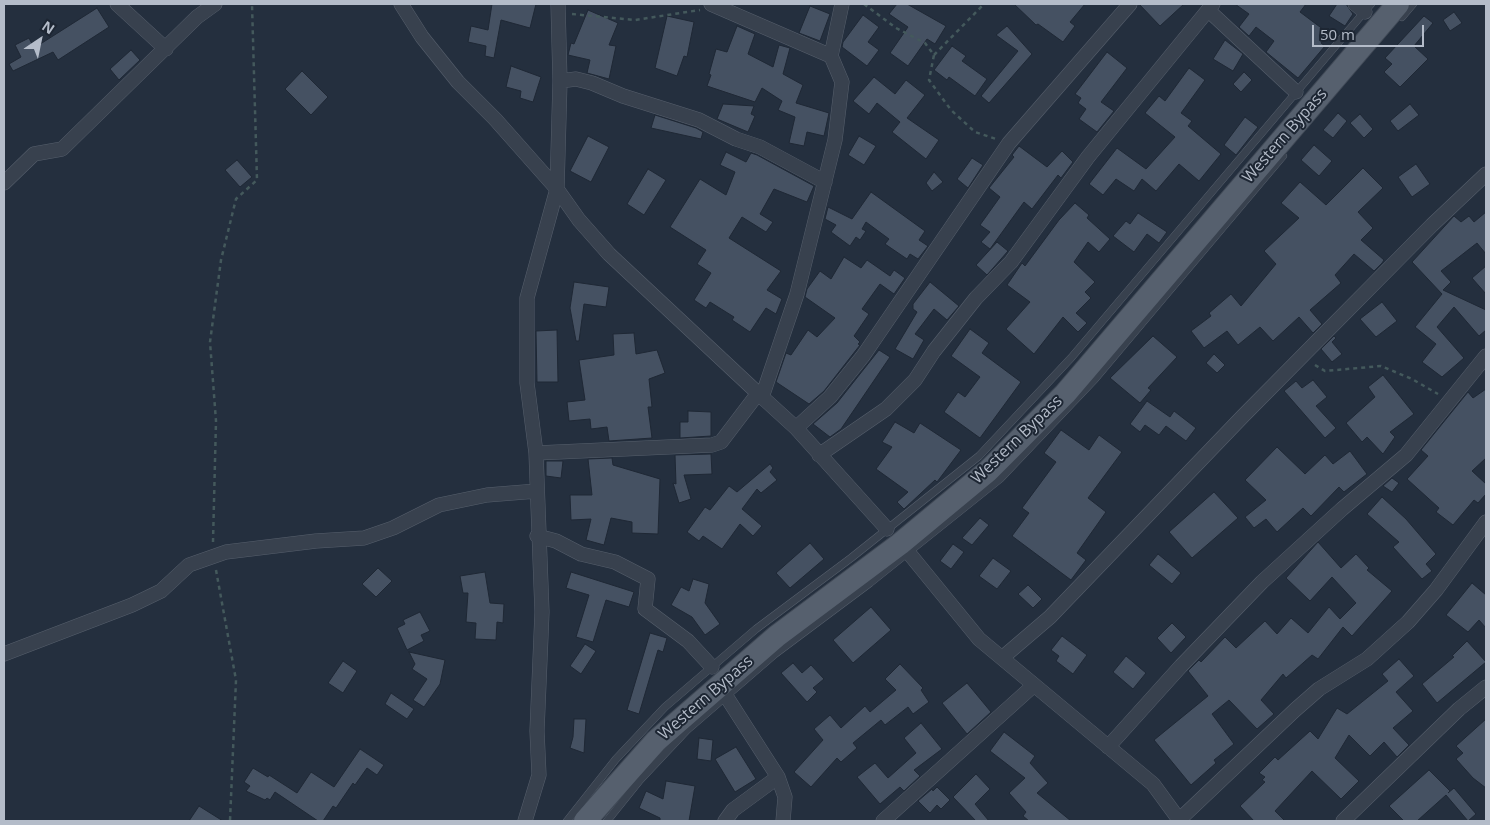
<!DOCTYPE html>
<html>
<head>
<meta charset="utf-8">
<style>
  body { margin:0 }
  #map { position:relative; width:1490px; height:825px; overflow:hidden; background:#242f3e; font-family:"Open Sans",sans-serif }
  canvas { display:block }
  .frame { position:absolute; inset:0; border:5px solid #b4bcc9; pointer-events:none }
  .north { position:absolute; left:15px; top:15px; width:50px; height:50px; -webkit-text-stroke:4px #1d2633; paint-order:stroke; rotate:34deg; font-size:14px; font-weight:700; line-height:20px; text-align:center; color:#b4bcc9 }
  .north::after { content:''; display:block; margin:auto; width:18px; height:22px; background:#b4bcc9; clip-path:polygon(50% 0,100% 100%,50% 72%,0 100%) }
  .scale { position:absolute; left:1312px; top:25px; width:112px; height:22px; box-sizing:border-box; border:2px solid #b4bcc9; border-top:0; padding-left:6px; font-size:15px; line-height:18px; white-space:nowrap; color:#b4bcc9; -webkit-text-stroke:4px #1d2633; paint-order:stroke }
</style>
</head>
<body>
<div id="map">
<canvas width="1490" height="825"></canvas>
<div class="frame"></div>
<div class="north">N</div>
<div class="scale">50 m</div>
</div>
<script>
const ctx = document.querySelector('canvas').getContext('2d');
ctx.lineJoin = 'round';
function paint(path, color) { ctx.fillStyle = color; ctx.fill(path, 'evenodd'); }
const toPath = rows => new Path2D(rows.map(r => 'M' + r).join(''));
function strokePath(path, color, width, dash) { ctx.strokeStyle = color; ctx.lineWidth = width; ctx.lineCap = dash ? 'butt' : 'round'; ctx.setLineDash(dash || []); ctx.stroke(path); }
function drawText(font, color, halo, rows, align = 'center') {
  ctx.font = font + ' "Open Sans",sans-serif'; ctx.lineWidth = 4; ctx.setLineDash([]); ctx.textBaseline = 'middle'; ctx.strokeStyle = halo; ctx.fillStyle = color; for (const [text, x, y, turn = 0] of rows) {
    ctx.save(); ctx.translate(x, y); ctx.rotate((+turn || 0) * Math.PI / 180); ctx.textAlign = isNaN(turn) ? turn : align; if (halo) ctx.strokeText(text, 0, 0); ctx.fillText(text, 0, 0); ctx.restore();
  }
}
const building = toPath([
  [492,4,536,4,530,28,501,20,494,58,485,56,486,46,468,42,471,26,488,30,492,4],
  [897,4,907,4,946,26,935,44,927,39,908,66,890,53,908,27,889,14,897,4],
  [1014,4,1085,4,1070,22,1075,26,1063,42,1038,24,1036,25,1014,4],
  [1139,4,1184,4,1160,26,1139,4],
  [1235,4,1306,4,1300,12,1328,33,1321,43,1325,46,1298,78,1266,52,1274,41,1256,27,1249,36,1239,27,1249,14,1235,4],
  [1337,4,1346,4,1353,14,1345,26,1329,16,1337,4],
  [810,6,830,14,820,41,799,33,810,6],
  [97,8,109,27,58,60,53,52,13,71,9,64,21,57,15,45,29,38,34,48,97,8],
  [588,10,618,23,609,45,616,46,609,79,587,73,590,60,568,55,571,43,574,44,588,10],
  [1454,12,1462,23,1450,31,1443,20,1454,12],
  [863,15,879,27,868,42,879,50,867,66,842,47,843,42,863,15],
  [667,16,694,22,687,57,684,56,677,76,655,68,667,16],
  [1424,16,1433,23,1414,46,1428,59,1400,87,1384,72,1392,64,1385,58,1424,16],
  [737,26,755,34,748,54,773,67,779,45,790,48,783,74,803,85,796,103,829,113,824,136,807,132,804,146,789,143,795,117,778,110,782,101,762,88,755,102,707,86,711,75,709,74,716,49,727,52,737,26],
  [1007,26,1032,54,989,103,981,96,1018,51,996,35,1007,26],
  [1225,40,1243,54,1233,71,1213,59,1225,40],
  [952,46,966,56,962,61,987,79,975,96,949,77,947,80,934,70,952,46],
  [131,50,140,60,119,80,110,69,131,50],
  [1107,52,1127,68,1101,102,1114,111,1097,132,1079,119,1086,109,1078,103,1081,98,1075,94,1107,52],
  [511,66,541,77,533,102,520,98,521,91,506,87,511,66],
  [1189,68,1205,80,1181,113,1192,121,1188,126,1221,154,1199,181,1179,164,1156,191,1142,179,1134,191,1116,179,1103,195,1089,184,1117,148,1146,169,1175,137,1145,113,1159,96,1165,101,1189,68],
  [302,71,328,97,311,115,285,89,302,71],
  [1244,72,1252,80,1241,92,1233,84,1244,72],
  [874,77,895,94,906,80,925,95,907,118,939,140,926,159,892,132,900,122,877,103,869,114,853,101,874,77],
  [723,104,754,106,751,114,755,116,748,132,717,119,723,104],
  [1410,104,1419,115,1398,131,1390,121,1410,104],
  [1338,113,1347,121,1333,138,1323,130,1338,113],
  [1360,114,1373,129,1364,138,1350,123,1360,114],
  [655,115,696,128,703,132,701,139,651,128,655,115],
  [1245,117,1258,127,1236,155,1224,145,1245,117],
  [588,136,609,147,591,182,570,171,588,136],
  [859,136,876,146,864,165,848,155,859,136],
  [1314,145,1332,161,1319,176,1301,160,1314,145],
  [1019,146,1047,167,1062,151,1073,162,1061,178,1058,175,1032,209,1024,202,990,249,981,242,990,232,980,225,1000,197,989,188,1014,157,1012,155,1019,146],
  [726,152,746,162,751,153,757,155,814,186,807,202,774,189,760,214,773,222,766,232,742,217,729,238,781,271,767,290,782,299,776,314,766,308,750,332,732,320,734,317,710,302,706,308,694,300,711,273,697,264,706,250,670,227,700,179,726,195,735,172,720,165,726,152],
  [972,158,983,165,968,188,957,179,972,158],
  [237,160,252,177,240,187,225,170,237,160],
  [1416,164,1430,184,1412,197,1398,177,1416,164],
  [1363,168,1383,188,1358,212,1373,228,1361,240,1384,260,1382,263,1374,271,1354,254,1335,275,1341,283,1310,310,1322,324,1313,333,1299,317,1273,341,1260,327,1238,345,1227,331,1204,348,1191,331,1211,316,1209,313,1231,294,1241,306,1276,264,1264,251,1299,218,1281,203,1300,182,1326,205,1363,168],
  [648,169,666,180,644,215,627,204,648,169],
  [934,172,943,182,932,191,926,183,934,172],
  [871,192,925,231,919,240,928,246,918,259,910,254,907,259,885,244,889,239,866,222,862,229,866,231,860,240,856,237,850,246,831,232,836,225,825,219,828,207,852,219,871,192],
  [1075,203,1089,215,1087,218,1110,239,1099,252,1088,242,1074,262,1095,282,1085,292,1091,298,1076,313,1087,323,1078,332,1063,317,1034,354,1006,329,1030,302,1007,285,1022,263,1025,266,1059,220,1075,203],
  [1486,212,1486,254,1477,243,1441,271,1451,282,1443,290,1486,310,1486,330,1479,336,1454,307,1437,327,1464,358,1442,377,1422,362,1436,344,1415,327,1442,294,1412,262,1454,216,1461,222,1469,216,1474,222,1486,212],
  [1138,213,1167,232,1159,243,1147,234,1134,252,1113,236,1126,221,1130,224,1138,213],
  [997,242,1008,251,987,275,976,265,997,242],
  [844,257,861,268,867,260,890,276,894,270,905,278,894,294,880,284,862,309,869,314,854,336,860,342,858,344,860,345,824,391,809,404,776,382,786,353,791,355,808,330,817,337,835,318,805,297,807,289,820,271,831,279,844,257],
  [1486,266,1486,294,1472,278,1486,266],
  [574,282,609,287,606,307,584,304,579,341,576,341,570,308,574,282],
  [930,282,959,306,947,320,934,309,915,334,924,340,913,359,895,349,917,312,913,309,913,304,930,282],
  [1382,302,1397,321,1376,337,1360,319,1382,302],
  [970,329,989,343,982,353,1021,382,980,438,944,412,958,392,965,397,980,377,951,356,970,329],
  [557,330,558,382,537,382,536,331,557,330],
  [634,333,636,354,657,350,665,373,649,379,652,407,648,407,652,438,609,441,607,427,591,429,590,419,569,421,567,402,585,400,579,360,614,355,613,334,634,333],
  [1153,336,1177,357,1148,388,1151,390,1140,403,1110,378,1153,336],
  [1334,336,1336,338,1332,342,1342,354,1332,362,1321,349,1334,336],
  [879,350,890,357,841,429,830,437,813,424,837,403,879,350],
  [1214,354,1225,365,1217,373,1206,363,1214,354],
  [1383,375,1414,414,1390,432,1395,437,1383,454,1367,437,1362,442,1346,423,1375,397,1368,387,1383,375],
  [1313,380,1327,397,1316,406,1336,428,1325,438,1284,391,1296,381,1302,388,1313,380],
  [1486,389,1486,458,1472,471,1486,484,1486,494,1478,503,1474,500,1453,525,1436,512,1439,508,1407,479,1428,456,1421,450,1468,392,1473,398,1486,389],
  [1147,401,1170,417,1174,411,1196,428,1186,441,1166,426,1159,435,1145,425,1140,432,1130,424,1147,401],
  [688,411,711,412,711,436,680,438,680,422,688,422,688,411],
  [895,422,914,433,920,423,961,450,937,482,935,480,904,509,897,502,908,492,876,469,892,447,882,442,895,422],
  [1061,430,1089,450,1099,435,1122,452,1088,498,1106,512,1077,553,1086,560,1071,580,1012,536,1029,513,1022,508,1056,462,1044,453,1061,430],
  [1277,447,1305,474,1325,455,1333,464,1350,451,1367,474,1344,492,1339,487,1311,516,1303,508,1277,532,1266,519,1254,528,1245,517,1266,500,1245,480,1277,447],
  [711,454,712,474,684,475,691,499,679,503,673,483,676,484,675,455,711,454],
  [612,458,613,465,660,479,658,534,632,533,632,522,611,518,604,545,586,540,591,519,571,520,570,495,592,495,588,459,612,458],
  [546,461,563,461,561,478,546,476,546,461],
  [770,464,773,468,770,472,777,480,761,493,757,489,742,509,762,526,753,536,740,524,722,549,703,536,699,541,687,532,705,507,710,510,729,486,737,492,770,464],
  [1392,478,1399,483,1392,492,1383,486,1392,478],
  [1214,492,1238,518,1192,558,1169,532,1214,492],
  [1382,497,1406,519,1436,554,1426,564,1432,571,1422,579,1393,547,1399,542,1367,514,1382,497],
  [980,518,989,525,972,545,962,538,980,518],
  [1318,542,1341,568,1356,554,1369,568,1367,570,1392,591,1352,636,1343,627,1318,659,1312,655,1286,678,1283,674,1261,700,1274,714,1257,729,1229,700,1212,714,1234,744,1214,760,1216,763,1191,785,1154,740,1208,696,1188,671,1199,660,1201,662,1225,637,1236,648,1265,621,1277,634,1291,618,1308,633,1329,607,1340,619,1356,603,1332,577,1310,601,1286,578,1318,542],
  [810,543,824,559,790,588,776,573,810,543],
  [953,544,964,552,951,569,940,561,953,544],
  [1158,554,1181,573,1172,584,1149,565,1158,554],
  [993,558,1011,571,997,589,979,576,993,558],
  [378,568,392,581,376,597,362,584,378,568],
  [485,572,490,603,504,604,503,623,497,622,496,640,475,639,476,623,466,622,468,593,463,593,460,576,485,572],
  [571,572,634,592,629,607,606,600,593,642,576,637,589,595,566,588,571,572],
  [693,579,709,584,705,603,720,624,705,635,692,617,671,605,681,587,689,591,693,579],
  [1472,583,1486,595,1486,628,1479,620,1468,632,1446,615,1472,583],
  [1028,585,1042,599,1033,608,1018,594,1028,585],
  [871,607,891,630,853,663,833,640,871,607],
  [420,612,430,631,421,635,424,641,407,650,397,628,405,624,403,620,420,612],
  [1172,623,1186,637,1171,653,1157,638,1172,623],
  [650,633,667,638,663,652,658,650,639,714,627,710,650,633],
  [1062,636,1087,655,1073,674,1056,661,1059,656,1051,650,1062,636],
  [1467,641,1486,662,1437,703,1422,684,1454,657,1452,656,1467,641],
  [585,644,596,651,581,674,570,666,585,644],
  [409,652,445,660,440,684,424,707,413,700,427,679,412,669,415,664,409,652],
  [1126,656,1146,673,1133,689,1113,672,1126,656],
  [1399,659,1414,676,1396,692,1413,711,1393,728,1409,745,1397,757,1384,742,1370,756,1349,735,1335,758,1359,781,1341,799,1312,771,1275,811,1285,821,1254,821,1240,806,1265,782,1262,780,1265,777,1259,773,1275,757,1278,760,1310,731,1318,739,1337,708,1347,714,1388,681,1382,674,1399,659],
  [343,661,357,671,343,693,328,683,343,661],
  [793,663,802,673,811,665,824,679,813,688,817,692,807,702,781,673,793,663],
  [900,664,923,688,921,690,929,702,913,714,908,707,885,725,881,720,853,743,857,748,841,762,837,758,811,787,794,772,823,740,814,729,830,715,841,728,865,706,870,712,896,690,885,679,900,664],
  [967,683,991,712,967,734,942,703,967,683],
  [391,693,414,709,407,719,385,704,391,693],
  [574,719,586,719,584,753,570,748,573,737,574,719],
  [1486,719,1486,788,1473,778,1456,759,1463,753,1456,746,1486,719],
  [921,723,942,749,914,770,920,776,904,791,900,787,880,804,857,777,875,763,888,778,916,753,904,738,921,723],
  [1004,732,1035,756,1030,763,1048,783,1037,793,1071,821,1029,821,1023,816,1026,812,1009,793,1025,778,990,751,1004,732],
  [699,738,713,740,711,761,697,759,699,738],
  [736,747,756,779,735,792,715,759,736,747],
  [360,749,384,765,377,775,367,768,355,785,353,783,336,808,333,806,323,821,318,821,275,792,270,800,267,798,265,800,246,791,250,786,244,782,253,768,268,777,269,775,297,793,311,772,334,787,360,749],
  [1429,770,1450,791,1448,793,1454,788,1476,814,1468,821,1446,795,1417,821,1404,821,1389,806,1429,770],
  [976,774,990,789,975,804,989,821,976,821,953,797,976,774],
  [666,781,695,786,689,821,660,821,660,818,639,808,646,791,663,799,666,781],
  [937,787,950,800,941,809,937,805,930,813,918,801,932,789,933,791,937,787],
  [199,806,223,821,189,821,199,806]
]);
paint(building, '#455162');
strokePath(building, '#1f2835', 1);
const service = toPath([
  [1402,17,1413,4],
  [567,821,616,759,665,707,756,629,851,558,979,456,1071,358,1371,4],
  [607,821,640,780,687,730,775,654,870,583,1000,479,1095,379,1283,156]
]);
const minor = toPath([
  [117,4,166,49],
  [401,4,422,37,458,82,495,119,557,189,579,220,609,254,762,397,797,294,835,140,842,82,831,56,842,4],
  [711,4,831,56],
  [1355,4,1365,12],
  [1208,10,1296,92],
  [560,81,576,79,592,83,623,96,699,120,736,139,760,147,825,182],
  [4,183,34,154,62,149,197,17,215,4],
  [762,397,796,428,887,529],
  [796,428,830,397,863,356,1009,143,1130,4],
  [536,453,712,445,721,442,759,392],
  [819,455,886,409,915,380,934,351,976,298,1011,262,1088,157,1213,4],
  [537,536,556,541,581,554,615,562,648,579,645,609,688,641,712,667],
  [908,552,979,639,1153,784,1180,821],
  [4,654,132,605,161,591,189,565,226,552,316,541,364,538,393,528,439,505,487,495,537,491],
  [1002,658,1050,617,1243,416,1432,225,1486,174],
  [726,696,778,777,785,797,783,821],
  [1108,747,1181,666,1262,582,1342,509,1406,455,1486,356],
  [1179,820,1295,710,1319,689,1367,659,1408,622,1436,590,1486,522],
  [525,821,539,775,537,731,542,612,536,453,527,383,527,298,557,189,560,81,558,4],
  [725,821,733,810,778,777],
  [883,821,1033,686],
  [1343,821,1459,709,1486,687]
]);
const primary = toPath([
  [585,821,656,741,777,636,900,544,988,471,1065,394,1398,4]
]);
strokePath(service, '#565f6c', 8);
strokePath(minor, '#565f6c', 15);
strokePath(primary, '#414a57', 24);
strokePath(toPath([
  [864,4,896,28,925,43,934,55,929,80,951,110,975,132,996,139],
  [572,14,635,20,700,10],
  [934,55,984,4],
  [1315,365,1325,371,1381,366,1412,379,1438,394],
  [213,542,216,421,210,342,221,260,236,199,257,180,252,4],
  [216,570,236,680,230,821]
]), '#44595c', 2.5, [4, 4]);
strokePath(service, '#38414e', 7);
strokePath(minor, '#38414e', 14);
strokePath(primary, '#56606e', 22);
drawText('16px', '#b4bcc9', '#1d2633', [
  ["Western Bypass",1285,136,-49],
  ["Western Bypass",1017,440,-44],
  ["Western Bypass",706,698,-41]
]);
</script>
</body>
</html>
